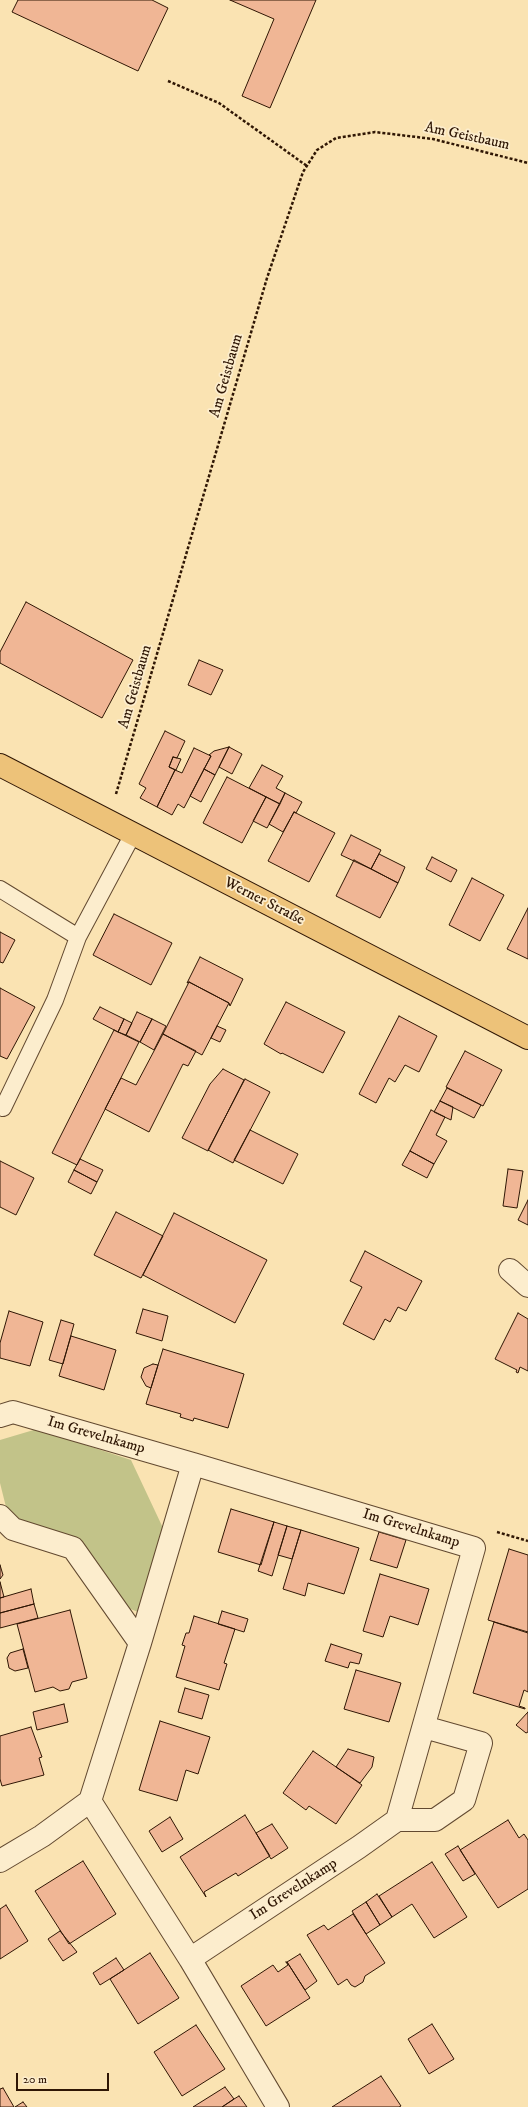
<!DOCTYPE html>
<html>
<head>
<meta charset="utf-8">
<style>
  body { margin:0 }
  #map { position:relative; width:528px; height:2107px; overflow:hidden; background:#fae3b2; font-family:"IM FELL DW Pica",serif }
  canvas { display:block }
  .scale { position:absolute; left:16px; top:2073px; width:93px; height:18px; box-sizing:border-box; border:2px solid #2f1604; border-top:0; padding-left:5px; font-size:12px; line-height:14px; white-space:nowrap; color:#2f1604; -webkit-text-stroke:3px #fcedcd; paint-order:stroke }
</style>
</head>
<body>
<div id="map">
<canvas width="528" height="2107"></canvas>
<div class="scale">20 m</div>
</div>
<script>
const ctx = document.querySelector('canvas').getContext('2d');
ctx.lineJoin = 'round';
function paint(path, color) { ctx.fillStyle = color; ctx.fill(path, 'evenodd'); }
const toPath = rows => new Path2D(rows.map(r => 'M' + r).join(''));
function strokePath(path, color, width, dash) { ctx.strokeStyle = color; ctx.lineWidth = width; ctx.lineCap = dash ? 'butt' : 'round'; ctx.setLineDash(dash || []); ctx.stroke(path); }
function drawText(font, color, halo, rows, align = 'center') {
  ctx.font = font + ' "IM FELL DW Pica",serif'; ctx.lineWidth = 3.5; ctx.setLineDash([]); ctx.textBaseline = 'middle'; ctx.strokeStyle = halo; ctx.fillStyle = color; for (const [text, x, y, turn = 0] of rows) {
    ctx.save(); ctx.translate(x, y); ctx.rotate((+turn || 0) * Math.PI / 180); ctx.textAlign = isNaN(turn) ? turn : align; if (halo) ctx.strokeText(text, 0, 0); ctx.fillText(text, 0, 0); ctx.restore();
  }
}
paint(toPath([
  [37,1429,131,1460,163,1528,138,1612,128,1608,79,1540,18,1523,6,1507,0,1483,0,1440]
]), '#c2c389');
const building = toPath([
  [18,0,152,0,168,8,138,71,12,12,18,0],
  [230,0,316,0,270,108,242,96,274,19,230,0],
  [26,602,133,660,102,718,0,663,0,652,26,602],
  [199,660,223,670,211,695,188,685,199,660],
  [165,731,185,741,177,758,173,757,169,767,175,770,157,807,140,798,146,788,139,784,165,731],
  [229,747,242,754,232,774,219,767,229,747],
  [229,747,215,775,204,769,211,756,209,755,214,751,229,747],
  [194,748,211,756,184,808,178,804,172,815,157,807,175,770,182,773,194,748],
  [173,757,181,759,176,770,169,767,173,757],
  [262,765,283,776,276,788,285,793,280,804,249,788,262,765],
  [204,769,215,775,201,802,190,796,204,769],
  [227,777,266,797,242,843,203,823,227,777],
  [285,793,302,802,296,813,294,812,283,832,269,824,285,793],
  [266,797,280,804,267,828,253,821,266,797],
  [294,812,335,833,309,882,268,861,294,812],
  [351,835,381,850,371,869,341,855,351,835],
  [379,854,405,867,398,883,371,869,379,854],
  [432,857,457,870,451,882,426,869,432,857],
  [354,860,398,883,380,918,336,896,354,860],
  [472,878,504,895,480,941,449,925,472,878],
  [528,908,528,959,507,949,528,908],
  [114,914,172,943,151,985,93,955,114,914],
  [0,932,15,940,3,963,0,962,0,932],
  [200,957,243,979,230,1006,229,1003,189,982,187,983,200,957],
  [189,982,229,1003,202,1055,163,1034,189,982],
  [0,988,35,1007,7,1059,0,1056,0,988],
  [286,1002,345,1032,323,1073,282,1053,281,1054,264,1044,286,1002],
  [100,1007,124,1019,118,1032,93,1019,100,1007],
  [137,1012,152,1019,140,1042,126,1035,137,1012],
  [399,1016,437,1036,419,1072,405,1065,395,1082,389,1078,376,1103,359,1094,399,1016],
  [124,1019,132,1023,126,1035,118,1032,124,1019],
  [152,1019,166,1026,154,1050,140,1042,152,1019],
  [217,1026,226,1030,220,1042,211,1038,217,1026],
  [114,1030,139,1042,77,1165,52,1153,114,1030],
  [163,1034,196,1051,188,1066,183,1064,149,1132,105,1109,121,1078,136,1085,163,1034],
  [465,1051,502,1070,483,1106,446,1087,465,1051],
  [223,1069,244,1080,208,1151,182,1138,210,1084,223,1069],
  [245,1079,270,1092,233,1163,208,1150,245,1079],
  [447,1088,481,1105,474,1118,440,1101,447,1088],
  [440,1101,453,1107,451,1120,434,1112,440,1101],
  [431,1110,445,1117,436,1135,447,1141,434,1164,410,1151,431,1110],
  [250,1130,298,1154,283,1184,234,1160,250,1130],
  [410,1151,434,1164,427,1178,402,1165,410,1151],
  [80,1159,103,1170,97,1182,74,1170,80,1159],
  [0,1161,34,1178,16,1215,0,1207,0,1161],
  [508,1169,523,1171,517,1208,503,1206,508,1169],
  [74,1170,97,1182,91,1194,68,1182,74,1170],
  [528,1200,528,1225,518,1220,528,1200],
  [116,1212,163,1236,141,1278,94,1255,116,1212],
  [174,1213,267,1260,235,1323,143,1275,174,1213],
  [365,1251,422,1281,406,1311,398,1307,390,1322,385,1319,374,1340,343,1324,362,1287,350,1281,365,1251],
  [143,1309,168,1316,162,1341,136,1333,143,1309],
  [9,1311,43,1322,30,1366,0,1358,0,1343,9,1311],
  [518,1313,528,1319,528,1371,520,1367,518,1373,516,1372,517,1370,495,1359,518,1313],
  [61,1320,74,1324,63,1364,49,1360,61,1320],
  [71,1336,116,1350,104,1390,59,1376,71,1336],
  [163,1349,244,1374,228,1428,194,1418,193,1421,180,1417,181,1414,146,1404,163,1349],
  [153,1364,158,1365,151,1388,146,1386,141,1377,144,1368,153,1364],
  [231,1509,274,1522,261,1565,218,1552,231,1509],
  [274,1522,287,1526,272,1576,258,1571,274,1522],
  [287,1526,301,1530,292,1559,278,1555,287,1526],
  [301,1530,359,1548,344,1594,308,1583,305,1596,283,1589,301,1530],
  [379,1532,406,1540,397,1568,370,1560,379,1532],
  [509,1549,528,1555,528,1632,488,1620,509,1549],
  [0,1565,3,1575,0,1579,0,1565],
  [380,1574,429,1589,418,1625,390,1616,383,1637,363,1631,380,1574],
  [0,1582,4,1597,0,1598,0,1582],
  [31,1589,34,1604,0,1613,0,1598,31,1589],
  [34,1604,38,1618,0,1628,0,1613,34,1604],
  [70,1610,87,1678,72,1682,69,1689,60,1691,53,1687,35,1692,17,1624,70,1610],
  [222,1611,248,1619,244,1632,218,1624,222,1611],
  [194,1616,235,1629,224,1663,227,1664,219,1690,176,1677,185,1646,182,1645,186,1633,189,1633,194,1616],
  [494,1622,528,1633,528,1692,524,1690,519,1706,525,1708,525,1709,473,1693,494,1622],
  [331,1644,362,1654,359,1664,350,1662,348,1668,325,1661,331,1644],
  [23,1649,28,1668,15,1671,9,1668,7,1658,10,1653,23,1649],
  [356,1670,401,1683,389,1722,344,1709,356,1670],
  [185,1688,209,1695,202,1719,178,1712,185,1688],
  [64,1704,68,1722,37,1730,33,1712,64,1704],
  [528,1712,528,1732,526,1733,516,1725,528,1712],
  [160,1721,210,1737,198,1774,186,1770,177,1801,139,1790,160,1721],
  [31,1727,42,1757,39,1758,44,1775,2,1786,0,1779,0,1736,31,1727],
  [348,1749,374,1757,372,1767,360,1783,336,1767,348,1749],
  [313,1751,362,1785,336,1824,309,1806,306,1810,283,1793,313,1751],
  [245,1815,270,1856,238,1876,236,1873,204,1892,206,1897,180,1857,245,1815],
  [170,1817,183,1839,162,1852,149,1831,170,1817],
  [508,1820,519,1838,524,1834,528,1840,528,1889,498,1908,460,1850,508,1820],
  [272,1824,288,1848,271,1859,256,1833,272,1824],
  [458,1846,475,1874,463,1881,445,1854,458,1846],
  [83,1861,116,1914,69,1944,35,1891,83,1861],
  [432,1862,467,1917,434,1938,412,1904,392,1917,379,1896,432,1862],
  [377,1894,392,1917,380,1925,366,1902,377,1894],
  [366,1902,380,1925,366,1934,352,1911,366,1902],
  [6,1905,28,1941,0,1959,0,1909,6,1905],
  [353,1914,385,1963,365,1976,363,1982,355,1987,351,1985,347,1979,338,1985,307,1935,324,1925,328,1930,353,1914],
  [60,1931,77,1952,63,1961,48,1939,60,1931],
  [150,1953,179,1998,138,2024,110,1979,150,1953],
  [300,1954,317,1981,305,1990,287,1962,300,1954],
  [116,1958,124,1970,100,1985,93,1973,116,1958],
  [286,1962,287,1962,310,1998,266,2026,241,1986,273,1965,278,1972,288,1965,286,1962],
  [432,2024,454,2059,429,2074,408,2039,432,2024],
  [196,2025,225,2069,182,2096,154,2052,196,2025],
  [381,2076,401,2106,399,2107,332,2107,381,2076],
  [225,2087,234,2099,222,2107,193,2107,225,2087],
  [3,2088,14,2107,0,2107,0,2089,3,2088],
  [239,2096,247,2107,222,2107,234,2099,239,2096],
  [23,2102,27,2107,15,2107,23,2102]
]);
paint(building, '#f0b695');
strokePath(building, '#2f1604', 1);
const service = toPath([
  [0,889,78,937,133,834],
  [3,1108,55,1000,78,937]
]);
const minor = toPath([
  [510,1270,528,1286],
  [0,1416,13,1412,193,1464,140,1643,90,1801,42,1836,0,1861],
  [193,1464,474,1548,397,1820,359,1847,190,1959,278,2107],
  [0,1516,13,1529,73,1548,140,1643],
  [90,1801,190,1959],
  [397,1820,435,1820,464,1800,481,1743,424,1727]
]);
const primary = toPath([
  [0,765,528,1038]
]);
strokePath(service, '#624930', 18);
strokePath(minor, '#624930', 24);
strokePath(primary, '#2f1604', 24);
strokePath(toPath([
  [168,81,219,103,307,166],
  [116,794,267,278,303,172,317,150,336,138,375,132,433,139,528,163],
  [497,1532,528,1541]
]), '#2f1604', 2.5, [3, 2]);
strokePath(service, '#fcedcd', 16);
strokePath(minor, '#fcedcd', 22);
strokePath(primary, '#edc279', 22);
drawText('15px', '#2f1604', '#fcedcd', [
  ["Am Geistbaum",467,137,12],
  ["Am Geistbaum",227,376,-74],
  ["Am Geistbaum",136,687,-74],
  ["Werner Straße",264,902,27],
  ["Im Grevelnkamp",96,1436,16],
  ["Im Grevelnkamp",411,1529,17],
  ["Im Grevelnkamp",294,1890,-33]
]);
</script>
</body>
</html>
